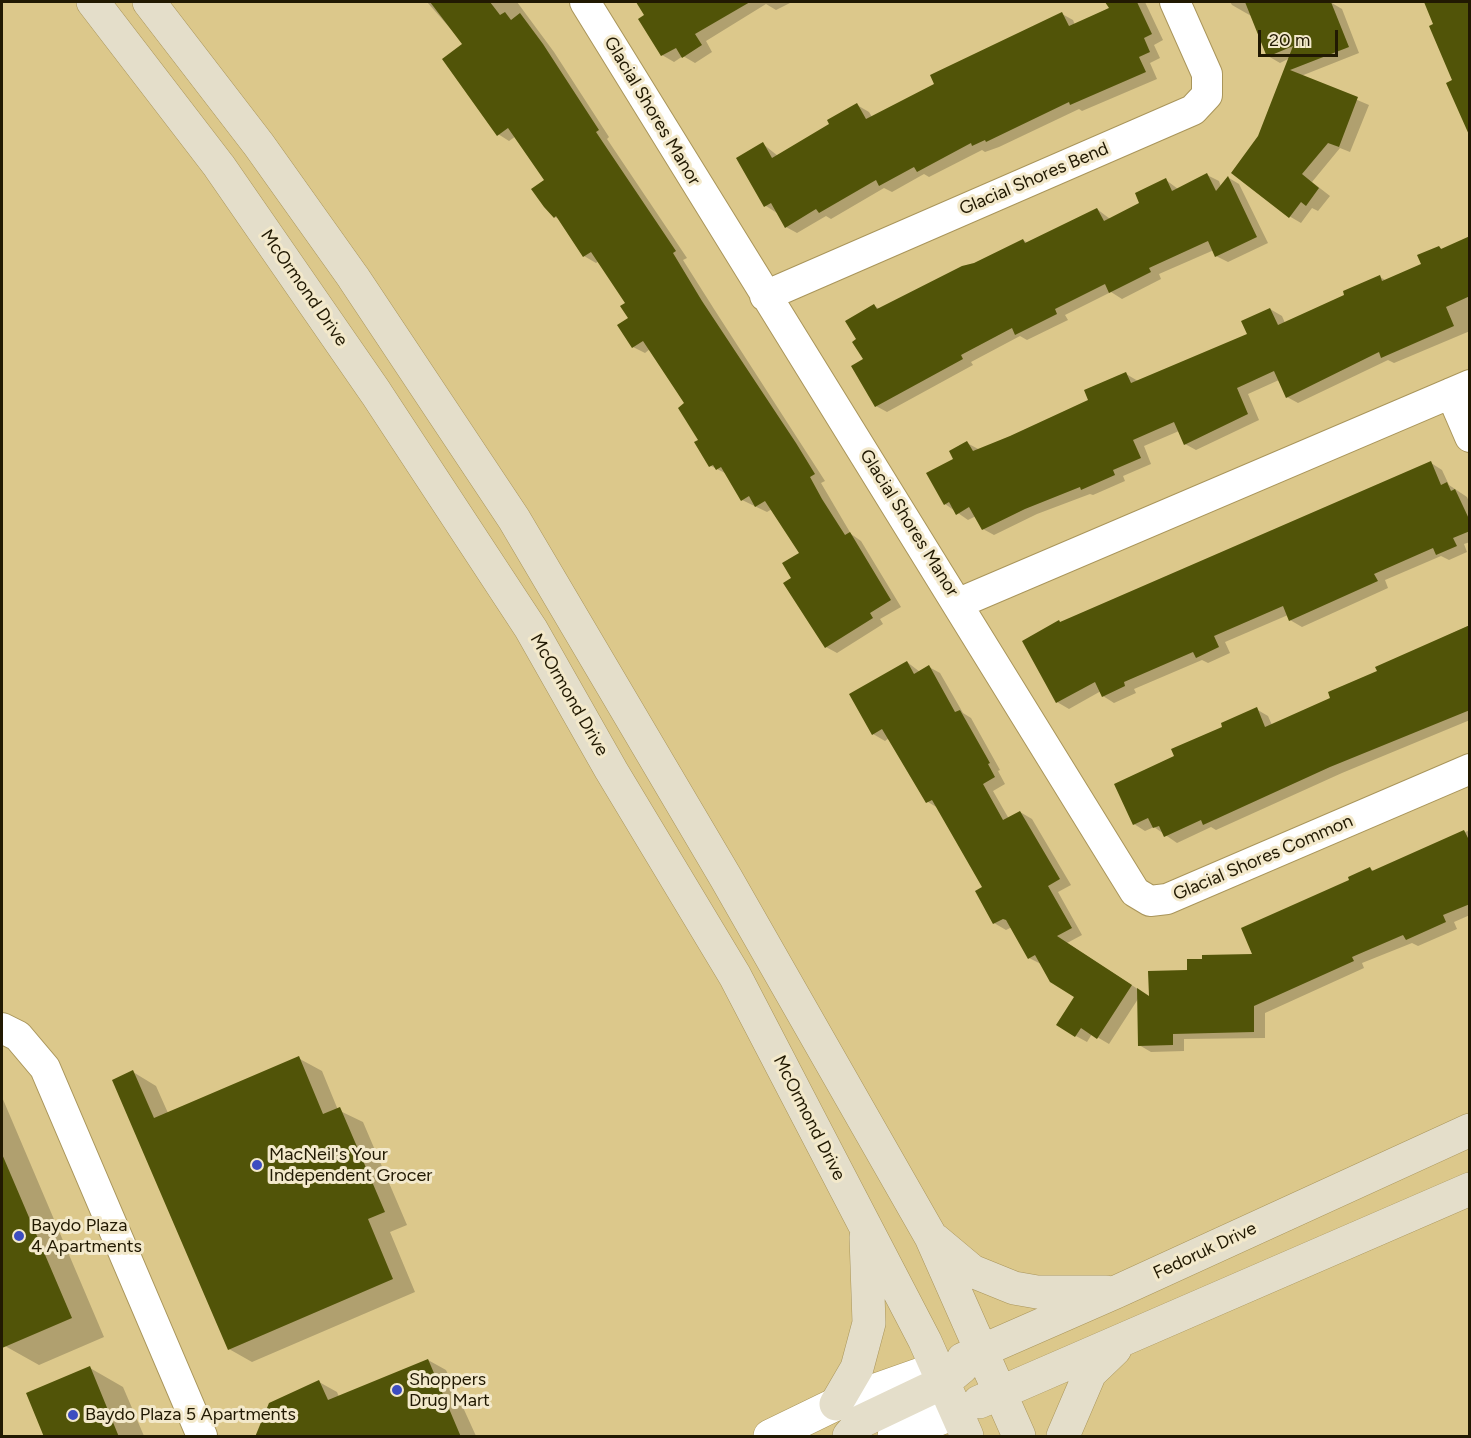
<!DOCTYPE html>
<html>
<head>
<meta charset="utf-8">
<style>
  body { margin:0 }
  #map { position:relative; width:1471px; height:1438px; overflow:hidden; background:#dcc88b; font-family:Figtree,sans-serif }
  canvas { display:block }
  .frame { position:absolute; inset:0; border:3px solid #211902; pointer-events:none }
  .scale { position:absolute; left:1258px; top:30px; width:80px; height:27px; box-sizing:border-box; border:3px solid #211902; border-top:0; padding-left:8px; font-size:18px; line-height:21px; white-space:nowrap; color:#211902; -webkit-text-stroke:4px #f3e9cb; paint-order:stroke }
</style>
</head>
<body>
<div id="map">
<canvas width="1471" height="1438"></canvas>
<div class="frame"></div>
<div class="scale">20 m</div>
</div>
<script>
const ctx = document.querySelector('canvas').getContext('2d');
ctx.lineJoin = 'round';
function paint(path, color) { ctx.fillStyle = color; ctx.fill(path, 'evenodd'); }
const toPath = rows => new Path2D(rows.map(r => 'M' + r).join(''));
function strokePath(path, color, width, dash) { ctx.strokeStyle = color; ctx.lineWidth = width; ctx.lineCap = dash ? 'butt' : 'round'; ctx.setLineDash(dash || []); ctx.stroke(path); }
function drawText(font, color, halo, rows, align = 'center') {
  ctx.font = font + ' Figtree,sans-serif'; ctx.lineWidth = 6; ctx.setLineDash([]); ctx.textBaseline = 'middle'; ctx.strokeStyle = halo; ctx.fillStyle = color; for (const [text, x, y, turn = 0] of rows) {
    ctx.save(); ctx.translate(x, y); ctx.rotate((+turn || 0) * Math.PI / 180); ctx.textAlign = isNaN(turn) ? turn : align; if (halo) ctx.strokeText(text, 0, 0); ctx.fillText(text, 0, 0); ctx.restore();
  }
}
paint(toPath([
  [427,2,517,2,554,52,609,137,607,139,687,258,683,260,714,309,825,481,821,483,851,534,861,541,901,607,880,619,883,624,837,653,826,647,794,579,801,554,772,509,767,512,742,500,727,474,711,466,686,404,650,349,645,353,633,347,627,303,599,261,596,263,584,256,561,220,555,217,546,180,516,136,509,141,498,134,464,44],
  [638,2,792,2,776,10,766,4,706,41,712,52,695,63,683,56,674,62,662,55,640,19,646,15],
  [1121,2,1145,2,1163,40,1154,45,1160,58,1150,63,1157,79,1082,111,1079,109,999,147,985,152,982,150,929,177,924,174,892,192,884,188,831,219,826,216,797,233,786,227,777,213,766,206,763,144,778,156,831,124,857,105,869,112,872,117,936,85,1062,14,1073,20,1075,25],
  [1230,2,1324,2,1325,4,1330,2,1342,9,1359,53,1301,76,1369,105,1350,152,1340,148,1312,182,1330,196,1318,211,1312,208,1301,223,1289,216,1260,137,1290,58,1280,63,1268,56,1253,17,1232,5],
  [1425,2,1470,2,1470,124,1435,25],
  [1207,175,1219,181,1221,187,1229,178,1239,184,1268,243,1228,262,1216,256,1214,250,1159,274,1161,279,1122,299,1111,292,1065,315,1068,320,1027,340,1020,336,971,362,973,365,887,412,876,406,865,360,874,306,880,309,1023,240,1028,243,1097,209,1110,219,1141,203,1166,180,1178,189],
  [1470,238,1470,331,1394,363,1388,360,1298,403,1287,397,1279,380,1248,394,1259,420,1196,450,1185,444,1179,431,1144,446,1151,464,1123,476,1125,481,1093,495,1090,494,1037,514,994,535,983,529,976,516,968,520,945,504,955,459,967,443,980,450,1090,401,1126,374,1138,381,1250,335,1270,309,1282,316,1285,323,1346,295,1380,277,1387,281,1423,265,1439,247,1443,250],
  [1431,463,1442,470,1449,485,1467,497,1470,504,1470,542,1464,544,1467,552,1449,560,1441,556,1385,580,1388,588,1302,627,1290,620,1288,615,1225,642,1230,653,1208,663,1202,660,1134,689,1136,693,1114,703,1103,696,1101,691,1069,709,1057,702,1024,641],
  [1470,625,1470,720,1342,773,1216,830,1211,827,1177,843,1154,827,1145,831,1134,824,1176,757,1224,727,1256,709,1268,716,1272,725,1332,699,1379,671,1377,668],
  [907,662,920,672,929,667,940,673,963,713,971,718,1000,770,998,771,1005,784,993,791,1009,819,1020,812,1032,819,1071,885,1058,892,1082,935,1067,943,1150,997,1189,971,1255,956,1370,869,1374,871,1470,830,1470,915,1454,922,1457,929,1418,946,1412,943,1362,963,1364,968,1265,1013,1265,1038,1184,1039,1184,1051,1151,1052,1139,1045,1138,999,1109,1044,1092,1034,1087,1042,1076,1036,1076,997,1041,964,1029,958,1012,927,1006,930,994,923,977,892,985,888,938,808,928,802,889,738,885,741,873,734],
  [298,1058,322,1071,338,1110,363,1122,407,1225,390,1232,415,1292,252,1362,229,1349,133,1072,156,1086,168,1113],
  [2,1097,104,1337,39,1365,5,1346,2,1337],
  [428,1360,446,1370,476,1436,261,1436,319,1382,337,1392,339,1397],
  [90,1368,123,1387,144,1436,45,1436]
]), '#0003');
paint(toPath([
  [430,2,490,2,500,15,505,12,511,20,520,13,543,44,599,130,596,132,676,251,673,253,702,301,796,443,815,474,810,477,822,499,845,535,850,532,891,600,870,613,873,618,825,648,783,583,791,578,782,563,799,553,765,501,755,507,749,496,741,501,721,467,716,470,713,465,709,467,694,442,698,440,678,408,684,403,643,341,632,348,617,325,628,318,620,306,625,303,591,252,583,257,556,216,554,218,544,207,531,189,544,180,508,128,497,136,442,59,462,44],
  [636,2,750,2,695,34,702,45,682,58,676,48,661,56,638,19,644,15],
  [1105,2,1137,2,1152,34,1144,38,1150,52,1139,57,1146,72,1070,105,1069,102,986,142,985,140,972,146,971,143,917,172,914,167,879,186,876,180,819,213,816,209,785,228,771,203,764,207,736,158,763,142,772,158,829,124,827,120,857,103,866,119,934,84,930,75,1062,12,1069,26,1109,8],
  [1245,2,1331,2,1349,47,1290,70,1358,97,1339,147,1328,143,1302,174,1319,188,1306,206,1301,202,1289,218,1231,173,1258,136,1293,46,1267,57],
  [1424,2,1470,2,1470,137,1446,83,1452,80,1429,26,1433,24],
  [1207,173,1216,191,1228,176,1257,237,1215,257,1208,241,1149,268,1151,272,1109,293,1105,284,1055,309,1057,314,1015,335,1012,328,961,355,963,359,875,407,851,366,863,359,852,342,856,339,845,321,874,304,877,309,962,266,974,263,1023,239,1025,243,1097,208,1104,221,1139,203,1135,193,1166,178,1172,191],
  [1470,236,1470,296,1446,307,1454,326,1381,358,1379,352,1286,398,1274,371,1237,388,1248,414,1184,445,1174,422,1133,440,1141,458,1113,470,1115,475,1081,490,1080,487,1025,509,982,530,969,507,956,515,949,502,944,505,926,473,953,459,949,451,967,441,973,451,1010,436,1088,400,1084,390,1126,372,1131,383,1247,334,1241,321,1270,308,1278,325,1344,295,1343,291,1380,275,1382,281,1421,264,1417,255,1439,246,1441,249],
  [1431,461,1441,485,1447,482,1451,491,1455,489,1470,521,1470,531,1453,538,1457,546,1436,555,1433,548,1374,574,1378,581,1289,621,1283,606,1214,636,1219,647,1196,658,1193,652,1124,682,1125,686,1102,697,1095,682,1056,703,1022,641,1059,620,1060,622],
  [1470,625,1470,710,1330,767,1203,825,1201,820,1164,837,1159,826,1153,828,1148,818,1133,825,1114,784,1174,756,1171,749,1222,727,1221,723,1257,707,1265,727,1330,698,1328,692,1377,671,1375,667],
  [907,661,914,674,929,665,955,712,960,710,990,763,988,764,995,777,983,784,1003,820,1020,811,1060,879,1048,886,1072,928,1057,936,1132,985,1097,1039,1081,1028,1075,1037,1056,1025,1074,997,1050,982,1035,955,1028,959,1006,920,1003,919,993,924,975,891,982,887,932,800,926,803,882,729,872,735,849,694],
  [1464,830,1470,842,1470,904,1443,915,1446,922,1406,940,1403,935,1352,957,1354,961,1254,1006,1254,1032,1173,1034,1173,1045,1138,1046,1137,988,1149,996,1148,971,1187,970,1187,959,1202,959,1202,955,1252,954,1241,928,1349,880,1348,877,1370,867,1372,871],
  [299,1056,323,1114,340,1107,385,1212,368,1219,393,1279,228,1350,112,1080,133,1070,154,1118],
  [2,1154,72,1318,2,1348],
  [428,1359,461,1437,255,1437,269,1403,319,1380,328,1400],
  [90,1366,119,1437,44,1437,26,1393]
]), '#515408');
const minor = toPath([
  [585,2,1135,892,1150,901,1167,899,1470,769],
  [765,296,1193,110,1207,95,1207,74,1175,2],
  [1451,393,1470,437],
  [959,603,1470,385],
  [2,1028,18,1036,45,1068,202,1436]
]);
const tertiary = toPath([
  [770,1436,836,1404,938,1368],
  [894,1436,957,1412]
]);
const secondary = toPath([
  [93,2,219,166,376,393,531,629,611,770,735,976,925,1341,967,1436],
  [149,2,259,145,353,277,514,519,726,878,931,1237,1019,1436],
  [935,1240,972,1271,1014,1288,1037,1292,1106,1292],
  [963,1359,1116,1292,1470,1130],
  [979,1402,1470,1189],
  [836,1404,857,1368,869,1323,866,1237],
  [849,1436,862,1421,944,1382,962,1367],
  [1063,1436,1090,1373,1115,1349]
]);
strokePath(minor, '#a9955a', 32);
strokePath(tertiary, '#a9955a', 34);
strokePath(secondary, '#a9955a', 34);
strokePath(minor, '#fff', 30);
strokePath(tertiary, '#fff', 33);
strokePath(secondary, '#e4deca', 33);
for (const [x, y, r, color] of [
  [257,1165,6,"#3c4dc0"],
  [19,1236,6,"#3c4dc0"],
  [397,1390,6,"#3c4dc0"],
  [73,1415,6,"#3c4dc0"]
]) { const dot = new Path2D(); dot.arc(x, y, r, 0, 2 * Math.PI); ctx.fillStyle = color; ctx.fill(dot); strokePath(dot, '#f3e9cb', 2); }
drawText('18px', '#211902', '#f3e9cb', [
  ["Glacial Shores Manor",652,111,59],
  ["Glacial Shores Bend",1034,179,-23],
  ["McOrmond Drive",304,288,55],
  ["Glacial Shores Manor",909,523,58],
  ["McOrmond Drive",569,695,60],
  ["Glacial Shores Common",1263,858,-23],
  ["McOrmond Drive",809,1118,63],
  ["Fedoruk Drive",1205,1251,-25]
]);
drawText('18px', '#211902', '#f3e9cb', [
  ["MacNeil's Your",269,1155],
  ["Independent Grocer",269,1176],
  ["Baydo Plaza",31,1226],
  ["4 Apartments",31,1247],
  ["Shoppers",409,1380],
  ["Drug Mart",409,1401],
  ["Baydo Plaza 5 Apartments",85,1415]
], 'left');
</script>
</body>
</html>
